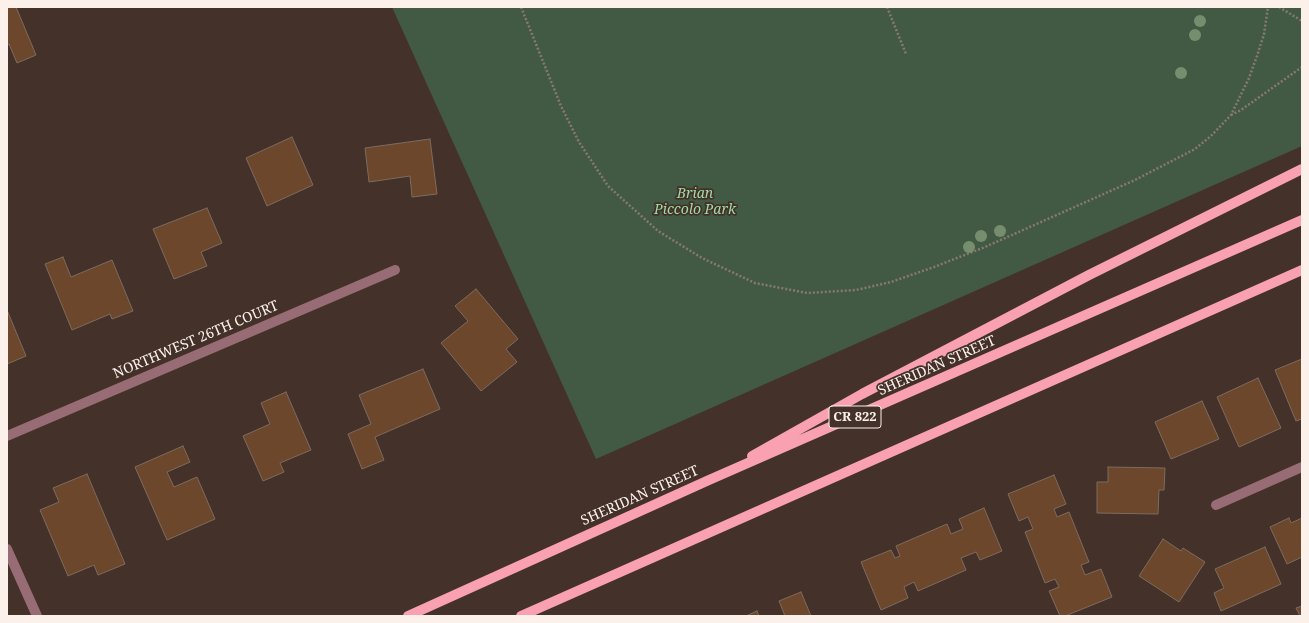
<!DOCTYPE html>
<html>
<head>
<meta charset="utf-8">
<style>
  body { margin:0 }
  #map { position:relative; width:1309px; height:623px; overflow:hidden; background:#43312a; font-family:"Noto Serif",serif }
  canvas { display:block }
  .frame { position:absolute; inset:0; border:8px solid #fcf0eb; pointer-events:none }
</style>
</head>
<body>
<div id="map">
<canvas width="1309" height="623"></canvas>
<div class="frame"></div>
</div>
<script>
const ctx = document.querySelector('canvas').getContext('2d');
ctx.lineJoin = 'round';
function paint(path, color) { ctx.fillStyle = color; ctx.fill(path, 'evenodd'); }
const toPath = rows => new Path2D(rows.map(r => 'M' + r).join(''));
function strokePath(path, color, width, dash) { ctx.strokeStyle = color; ctx.lineWidth = width; ctx.lineCap = dash ? 'butt' : 'round'; ctx.setLineDash(dash || []); ctx.stroke(path); }
function drawText(font, color, halo, rows, align = 'center') {
  ctx.font = font + ' "Noto Serif",serif'; ctx.lineWidth = 3.5; ctx.setLineDash([]); ctx.textBaseline = 'middle'; ctx.strokeStyle = halo; ctx.fillStyle = color; for (const [text, x, y, turn = 0] of rows) {
    ctx.save(); ctx.translate(x, y); ctx.rotate((+turn || 0) * Math.PI / 180); ctx.textAlign = isNaN(turn) ? turn : align; if (halo) ctx.strokeText(text, 0, 0); ctx.fillText(text, 0, 0); ctx.restore();
  }
}
paint(toPath([
  [392,7,1302,7,1302,146,596,459]
]), '#425a44');
const building = toPath([
  [7,7,16,7,36,55,17,63,9,44,7,45,7,7],
  [292,137,313,185,267,206,246,158,292,137],
  [430,139,437,194,412,197,410,176,369,182,365,148,430,139],
  [207,208,222,243,201,252,207,266,174,279,153,229,207,208],
  [63,257,71,277,112,260,133,311,112,319,110,314,72,330,45,264,63,257],
  [476,289,518,339,506,349,517,362,481,391,441,343,468,321,455,306,476,289],
  [7,310,26,356,7,364,7,310],
  [1302,359,1302,419,1296,421,1275,370,1302,359],
  [423,369,440,409,375,437,384,460,362,469,348,434,371,424,359,395,423,369],
  [1258,378,1281,428,1239,447,1217,397,1258,378],
  [286,392,311,450,280,463,284,472,263,481,243,436,270,424,261,403,286,392],
  [1202,401,1219,439,1171,459,1155,422,1202,401],
  [183,446,190,462,167,472,174,487,197,477,215,519,167,540,135,467,183,446],
  [1108,467,1165,468,1164,490,1159,490,1158,514,1097,513,1097,482,1108,482,1108,467],
  [87,474,125,564,98,575,94,565,68,576,40,510,59,502,53,488,87,474],
  [1054,475,1066,504,1054,509,1057,517,1069,512,1089,562,1081,565,1085,575,1101,569,1112,597,1065,616,1060,616,1049,591,1059,587,1055,579,1045,583,1025,532,1033,529,1028,517,1019,521,1008,494,1054,475],
  [984,508,1002,551,980,560,976,552,961,558,966,570,918,591,914,582,904,587,908,598,881,610,861,562,891,550,895,558,900,556,896,546,947,524,951,534,963,529,959,519,984,508],
  [1289,518,1291,523,1302,518,1302,557,1287,564,1270,527,1289,518],
  [1163,539,1181,551,1183,548,1205,562,1179,602,1139,576,1163,539],
  [1265,547,1281,584,1221,611,1214,593,1224,588,1215,569,1265,547],
  [801,592,811,616,785,616,779,601,801,592],
  [1302,606,1302,616,1300,616,1296,608,1302,606],
  [757,611,759,616,746,616,757,611]
]);
paint(building, '#6c472b');
strokePath(building, '#7d6c60', 1);
strokePath(toPath([
  [521,7,561,106,579,142,608,186,658,231,702,258,755,283,807,293,856,290,891,282,934,267,985,247,1135,180,1195,149,1211,136,1231,115,1249,78,1257,56,1264,34,1268,7],
  [887,7,906,54],
  [1279,7,1302,21],
  [1231,115,1241,110,1302,67]
]), '#887872', 2.5, [2, 2]);
strokePath(toPath([
  [7,436,395,270],
  [1216,505,1302,467],
  [7,549,37,616]
]), '#986c74', 10);
strokePath(toPath([
  [752,456,862,394,1089,275,1302,169],
  [408,616,709,480,1302,220],
  [521,616,1302,270]
]), '#f9a0b1', 10);
ctx.fillStyle = '#768e6e';
for (const [x, y] of [
  [1200,21],
  [1195,35],
  [1181,73],
  [1000,231],
  [981,236],
  [969,247]
]) { ctx.beginPath(); ctx.arc(x, y, 6, 0, 2 * Math.PI); ctx.fill(); }
for (const [x, y, w] of [
  [855,417,52]
]) { const box = new Path2D(); box.roundRect(x - w / 2, y - 11, w, 22, 3); ctx.fillStyle = '#43312a'; ctx.fill(box); strokePath(box, '#fcf0eb', 1); }
drawText('bold 13px', '#fcf0eb', null, [
  ["CR 822",855,417]
]);
drawText('italic 14px', '#a0dba5', '#43312a', [
  ["Brian",695,194],
  ["Piccolo Park",695,210]
]);
drawText('14px', '#fcf0eb', '#43312a', [
  ["NORTHWEST 26TH COURT",196,340,-23],
  ["SHERIDAN STREET",937,366,-24],
  ["SHERIDAN STREET",640,496,-24]
]);
</script>
</body>
</html>
